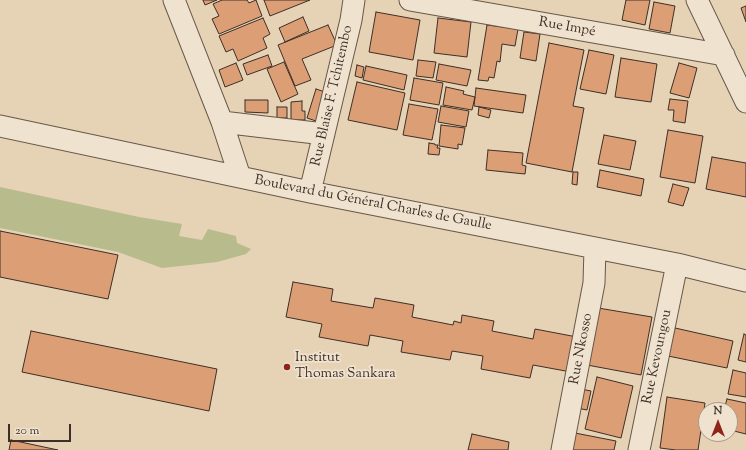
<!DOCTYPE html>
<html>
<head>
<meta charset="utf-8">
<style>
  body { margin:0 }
  #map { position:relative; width:746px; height:450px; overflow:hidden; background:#e6d2b4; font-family:"Sorts Mill Goudy",serif }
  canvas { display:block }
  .north { position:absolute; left:698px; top:402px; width:40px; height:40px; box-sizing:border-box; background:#efe2ce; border:1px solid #a89a8c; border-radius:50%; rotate:0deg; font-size:11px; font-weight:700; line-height:16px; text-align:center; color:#3d2f28 }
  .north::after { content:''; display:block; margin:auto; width:14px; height:18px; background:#8f2418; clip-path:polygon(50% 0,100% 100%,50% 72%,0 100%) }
  .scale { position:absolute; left:8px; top:424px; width:63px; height:18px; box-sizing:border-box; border:2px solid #3d2f28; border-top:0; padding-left:5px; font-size:12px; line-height:14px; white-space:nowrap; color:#3d2f28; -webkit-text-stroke:3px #efe2ce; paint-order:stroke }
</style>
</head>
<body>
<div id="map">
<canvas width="746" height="450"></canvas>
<div class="north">N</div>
<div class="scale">20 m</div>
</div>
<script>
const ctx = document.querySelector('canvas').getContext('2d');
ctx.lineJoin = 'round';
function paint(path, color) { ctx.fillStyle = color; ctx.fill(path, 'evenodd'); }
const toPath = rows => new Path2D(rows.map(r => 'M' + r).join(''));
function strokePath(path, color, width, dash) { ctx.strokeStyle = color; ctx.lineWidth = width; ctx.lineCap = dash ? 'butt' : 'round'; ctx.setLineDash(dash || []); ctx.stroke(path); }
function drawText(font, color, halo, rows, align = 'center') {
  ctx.font = font + ' "Sorts Mill Goudy",serif'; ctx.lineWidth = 3.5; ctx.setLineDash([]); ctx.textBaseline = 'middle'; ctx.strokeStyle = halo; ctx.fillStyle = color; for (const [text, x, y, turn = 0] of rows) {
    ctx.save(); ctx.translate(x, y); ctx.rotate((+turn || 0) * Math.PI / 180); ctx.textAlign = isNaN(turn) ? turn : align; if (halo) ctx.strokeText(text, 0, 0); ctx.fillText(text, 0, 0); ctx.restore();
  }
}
paint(toPath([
  [0,187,139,217,182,224,179,236,202,240,208,229,236,236,237,243,251,249,246,254,217,262,162,268,118,252,0,228]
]), '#b8bb8b');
const building = toPath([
  [203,0,217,0,205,5,203,0],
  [222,0,247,0,249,3,256,0,262,16,219,34,212,19,219,16,213,4,222,0],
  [264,0,310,0,270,16,264,0],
  [626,0,650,0,645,25,622,20,626,0],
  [654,2,675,6,670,33,649,29,654,2],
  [746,6,746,22,741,8,746,6],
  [376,12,420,20,413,60,369,52,376,12],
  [303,17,309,31,285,42,279,28,303,17],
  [263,18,270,34,263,38,267,48,238,61,233,49,226,52,219,36,263,18],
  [438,18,471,22,467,57,434,53,438,18],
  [328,25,337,45,302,59,311,80,295,86,278,45,328,25],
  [487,25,518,29,515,46,502,44,500,62,497,61,494,78,489,77,488,81,478,80,487,25],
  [524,32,540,34,536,61,520,58,524,32],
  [549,43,584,50,573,106,584,108,572,172,526,163,549,43],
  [589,50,614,55,606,94,580,89,589,50],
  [268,55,272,66,247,75,243,64,268,55],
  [621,58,657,64,651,102,615,97,621,58],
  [418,60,436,62,433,78,416,76,418,60],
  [284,62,298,94,281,102,267,69,284,62],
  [236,63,243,80,225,87,219,70,236,63],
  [679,63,697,68,689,98,670,93,679,63],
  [439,64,471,70,467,86,436,80,439,64],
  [357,65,364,67,362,78,355,76,357,65],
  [366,66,407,75,404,90,363,80,366,66],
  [414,78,443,83,439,105,410,100,414,78],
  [357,82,405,93,397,130,348,120,357,82],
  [446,87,464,91,463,94,475,97,472,110,443,105,446,87],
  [476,88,526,95,523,113,474,106,476,88],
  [316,89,328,93,319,122,307,118,316,89],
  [670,99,688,101,685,123,673,121,674,110,668,110,670,99],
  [245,100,268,100,268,113,245,112,245,100],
  [302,101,302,111,305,111,305,120,291,120,291,102,302,101],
  [409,104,438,109,432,140,403,135,409,104],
  [441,106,469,111,466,127,438,122,441,106],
  [277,107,287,107,287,118,277,118,277,107],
  [479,107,491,110,489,118,478,115,479,107],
  [441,125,465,128,462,145,458,144,458,149,439,146,441,125],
  [668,130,703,136,695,183,660,177,668,130],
  [604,135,636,141,630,170,598,164,604,135],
  [429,143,435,144,435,145,438,145,437,148,440,148,439,155,428,154,429,143],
  [488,150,523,153,522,165,526,166,525,174,486,170,488,150],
  [712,157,746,163,746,197,706,189,712,157],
  [600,170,644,179,641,196,597,187,600,170],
  [573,172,578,172,577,185,572,184,573,172],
  [673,184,689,188,683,206,668,202,673,184],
  [0,231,118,255,108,299,0,277,0,231],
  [293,282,333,289,331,301,373,308,375,298,414,305,412,317,453,325,454,321,461,323,462,315,494,321,492,331,533,339,535,329,577,337,571,372,533,365,530,378,481,369,483,356,452,351,450,360,401,352,403,341,370,335,368,346,319,337,322,324,286,317,293,282],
  [598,308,652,317,641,375,587,365,598,308],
  [675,328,733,341,727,368,668,356,675,328],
  [31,331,217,369,209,411,22,372,31,331],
  [744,334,746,335,746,362,738,360,744,334],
  [733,370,746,373,746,397,728,394,733,370],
  [597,377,633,386,621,438,585,429,597,377],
  [576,388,591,391,587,410,572,407,576,388],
  [667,397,705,403,698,450,676,450,660,448,667,397],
  [727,399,746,403,746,434,730,430,730,410,724,410,727,399],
  [575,433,616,441,614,450,571,450,575,433],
  [472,434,509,442,508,450,468,450,472,434],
  [11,440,58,450,9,450,11,440]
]);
paint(building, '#dc9e74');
strokePath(building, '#3d2f28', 1);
const minor = toPath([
  [174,0,222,122,240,177],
  [410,0,724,55],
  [697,0,746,102],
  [222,122,324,134],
  [0,126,310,192,677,264,746,281],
  [310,192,351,20,354,0],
  [562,450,594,283,595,248],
  [639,450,677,264]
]);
strokePath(minor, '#67584b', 23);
strokePath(minor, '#efe2ce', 21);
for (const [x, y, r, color] of [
  [287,367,4,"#8f2418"]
]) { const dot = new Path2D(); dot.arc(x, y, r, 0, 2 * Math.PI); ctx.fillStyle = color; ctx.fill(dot); strokePath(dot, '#efe2ce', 1.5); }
drawText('14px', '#3d2f28', '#efe2ce', [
  ["Rue Impé",567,28,10],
  ["Rue Blaise F. Tchitembo",333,96,-77],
  ["Boulevard du Général Charles de Gaulle",373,204,11],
  ["Rue Nkosso",582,349,-79],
  ["Rue Kevoungou",658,357,-78]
]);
drawText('14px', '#3d2f28', '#efe2ce', [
  ["Institut",295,359],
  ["Thomas Sankara",295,375]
], 'left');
</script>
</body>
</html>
